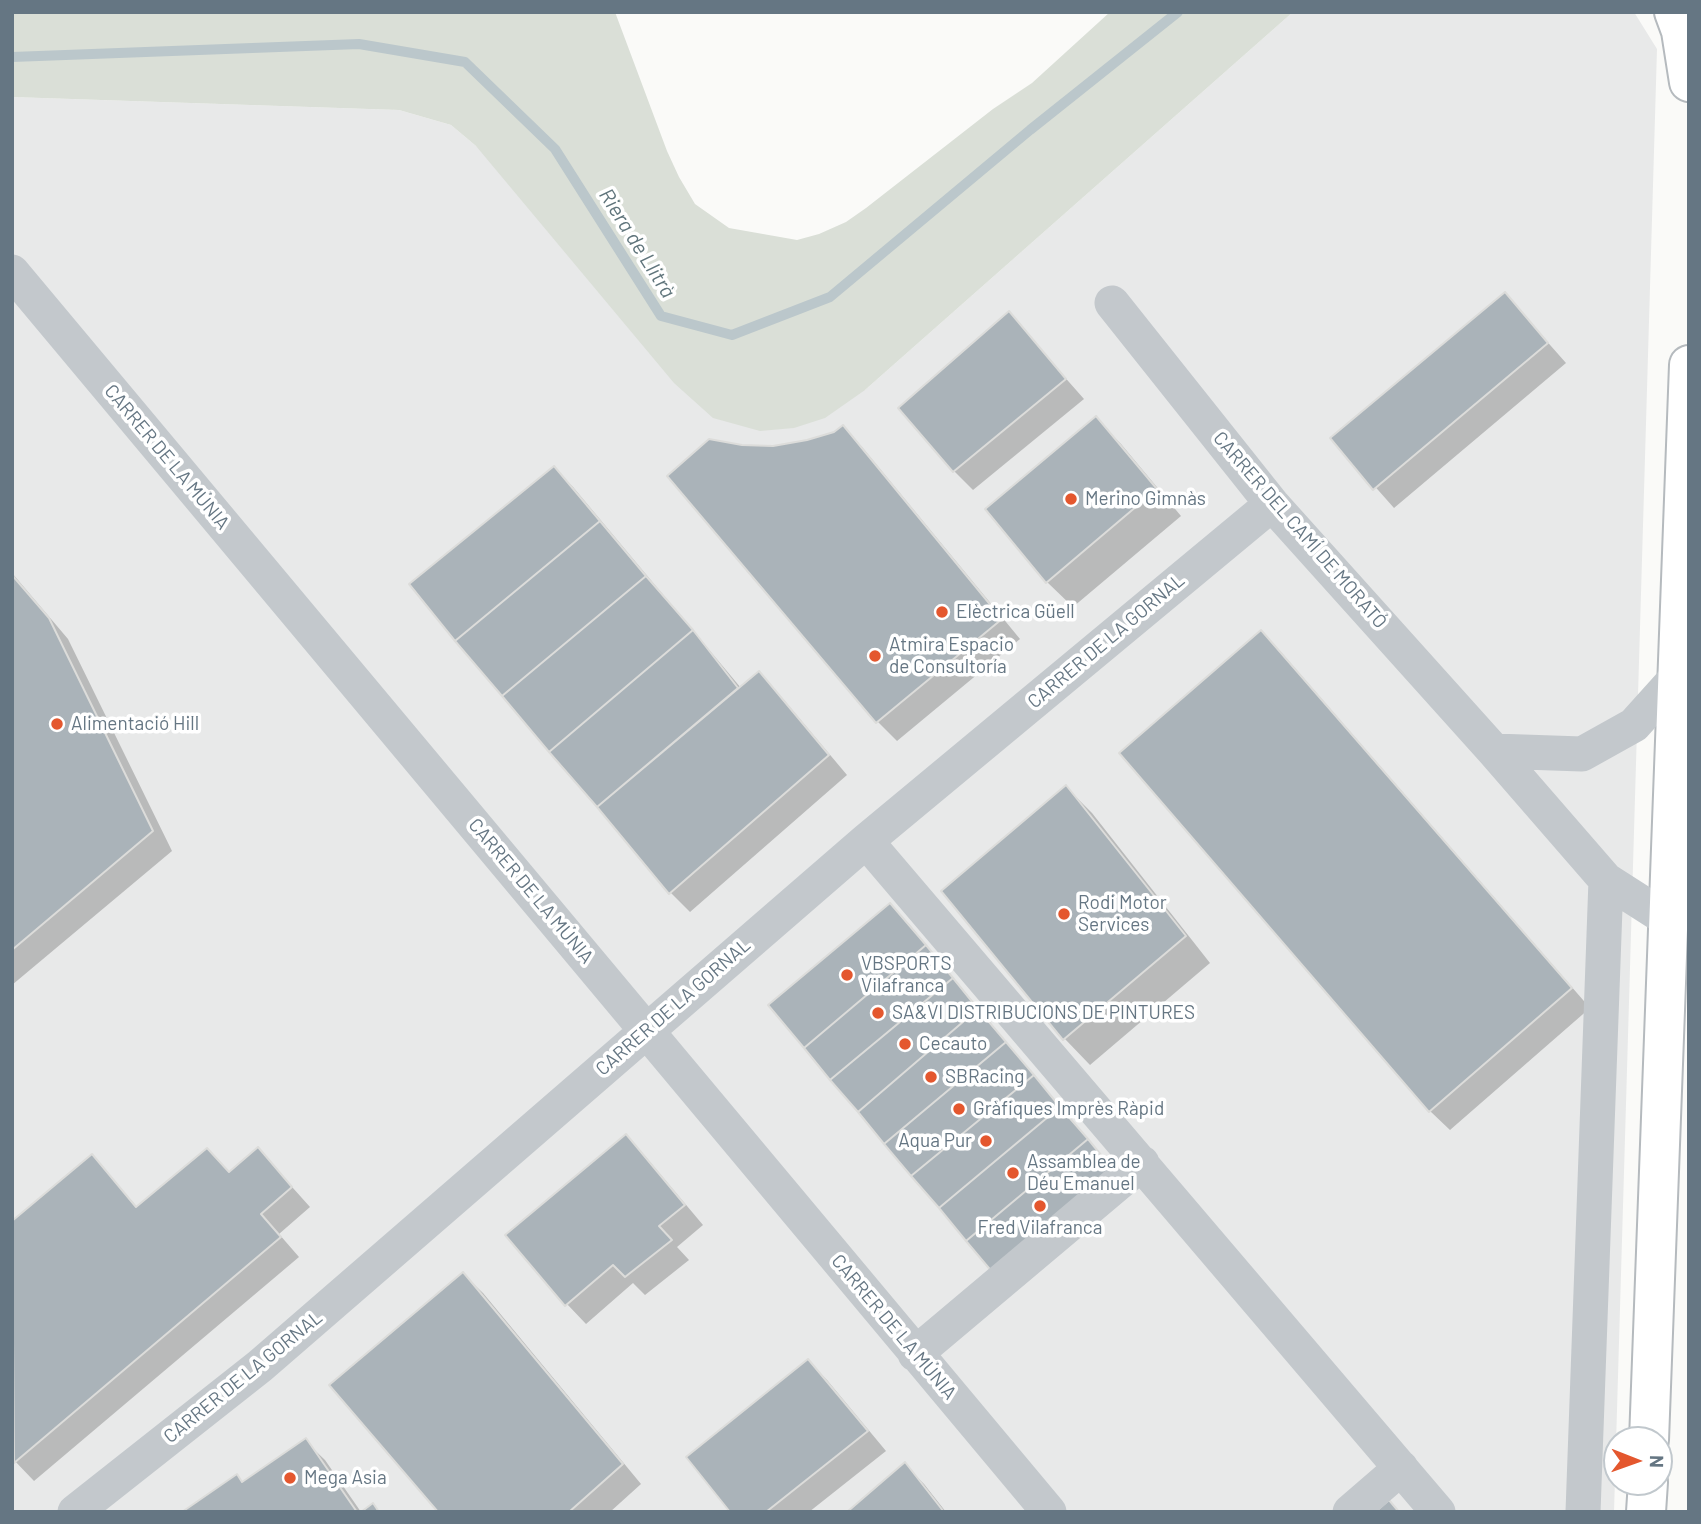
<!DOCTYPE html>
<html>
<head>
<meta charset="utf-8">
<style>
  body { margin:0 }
  #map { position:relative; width:1701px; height:1524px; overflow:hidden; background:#fafaf8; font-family:Barlow,sans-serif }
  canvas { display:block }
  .frame { position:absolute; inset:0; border:14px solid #657683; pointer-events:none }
  .north { position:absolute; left:1603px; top:1426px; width:70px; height:70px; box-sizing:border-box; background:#fff; border:2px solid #c1c8cd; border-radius:50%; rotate:91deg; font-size:19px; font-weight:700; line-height:28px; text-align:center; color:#657683 }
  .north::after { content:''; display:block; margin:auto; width:24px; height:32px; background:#e4572e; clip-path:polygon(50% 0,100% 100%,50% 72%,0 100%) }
</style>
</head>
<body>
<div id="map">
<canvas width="1701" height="1524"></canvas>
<div class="frame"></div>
<div class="north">N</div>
</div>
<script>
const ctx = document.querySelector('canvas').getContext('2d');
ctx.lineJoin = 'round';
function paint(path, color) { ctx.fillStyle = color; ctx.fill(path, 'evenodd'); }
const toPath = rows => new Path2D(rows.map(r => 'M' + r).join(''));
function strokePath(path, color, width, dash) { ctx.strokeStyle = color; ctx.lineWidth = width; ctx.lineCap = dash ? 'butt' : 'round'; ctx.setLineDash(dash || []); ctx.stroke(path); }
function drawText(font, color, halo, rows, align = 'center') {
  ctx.font = font + ' Barlow,sans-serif'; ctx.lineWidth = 7; ctx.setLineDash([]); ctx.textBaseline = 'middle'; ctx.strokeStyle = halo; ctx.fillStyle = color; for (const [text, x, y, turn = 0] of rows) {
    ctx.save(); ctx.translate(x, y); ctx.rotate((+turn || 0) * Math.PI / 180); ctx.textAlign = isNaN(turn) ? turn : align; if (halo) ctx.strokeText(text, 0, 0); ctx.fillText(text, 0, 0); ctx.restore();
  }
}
paint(toPath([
  [1293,12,1634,12,1657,49,1614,1512,12,1512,12,97,399,110,451,125,476,146,865,390]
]), '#e8e9e9');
paint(toPath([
  [12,12,615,12,667,151,679,177,695,204,729,228,797,240,819,234,846,222,866,208,993,109,1032,83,1110,12,1293,12,865,390,825,418,794,428,760,431,713,418,674,383,476,146,451,125,399,110,12,97]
]), '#dadfd7');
paint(toPath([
  [1505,294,1566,363,1394,508,1332,438],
  [1009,314,1084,399,973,490,954,471],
  [1096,419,1121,444,1181,516,1073,607,1047,582],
  [843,427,862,447,1020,639,897,741,878,722,669,476,742,447,774,447,808,442,835,434],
  [554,468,573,487,741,688,759,673,778,693,847,775,690,912,671,893,411,584],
  [12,573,68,639,172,851,12,985],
  [1261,632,1280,651,1590,1008,1450,1130,1430,1111,1121,753],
  [1066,787,1092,813,1210,963,1090,1065,1065,1039,944,891],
  [890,905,909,924,1077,1128,1132,1191,1013,1291],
  [626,1137,645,1156,703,1225,677,1247,689,1260,645,1295,633,1283,586,1324,567,1304],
  [258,1149,310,1207,279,1234,299,1257,34,1481,12,1458,12,1223,92,1156,138,1208,207,1150,230,1173],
  [463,1274,483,1293,641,1484,610,1512,440,1512],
  [808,1361,827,1380,886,1451,809,1512,732,1512],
  [305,1441,325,1460,361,1512,186,1512,237,1476,243,1483],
  [905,1465,924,1484,946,1512,850,1512]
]), '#0003');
strokePath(toPath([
  [12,57,359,44,465,62,555,149,661,316,732,335,830,297,1030,130,1178,12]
]), '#bbc7cb', 10);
const building = toPath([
  [1505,292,1548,343,1373,490,1330,438,1505,292],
  [1009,311,1066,379,953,472,898,408,1009,311],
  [1096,416,1157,489,1046,583,985,509,1096,416],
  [843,425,1002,619,876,723,667,476,709,439,742,445,773,446,807,440,834,432,843,425],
  [554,466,600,521,455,641,409,584,554,466],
  [600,521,646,576,502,696,455,641,600,521],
  [12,575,49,618,153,831,12,950,12,575],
  [646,576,693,630,549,752,502,696,646,576],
  [693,630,738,688,597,807,549,752,693,630],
  [1261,630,1572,988,1429,1112,1119,753,1261,630],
  [759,671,829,755,669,894,597,807,759,671],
  [1066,785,1186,936,1063,1040,941,891,1066,785],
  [890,903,926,945,804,1048,768,1005,890,903],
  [926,945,953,978,830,1080,804,1048,926,945],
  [953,978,978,1009,858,1112,830,1080,953,978],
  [978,1009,1006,1042,884,1144,858,1112,978,1009],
  [1006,1042,1034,1075,911,1176,884,1144,1006,1042],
  [1034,1075,1060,1107,939,1208,911,1176,1034,1075],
  [1060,1107,1088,1139,966,1241,939,1208,1060,1107],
  [626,1134,685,1205,659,1226,672,1240,625,1277,613,1265,565,1306,505,1235,626,1134],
  [1088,1139,1114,1171,993,1273,966,1241,1088,1139],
  [258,1147,292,1187,261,1214,281,1237,14,1463,12,1221,92,1154,136,1207,207,1148,229,1172,258,1147],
  [463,1272,623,1464,569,1512,438,1512,329,1385,463,1272],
  [808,1359,868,1431,766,1512,730,1512,686,1457,808,1359],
  [306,1438,357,1512,182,1512,237,1474,242,1482,306,1438],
  [905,1462,944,1512,847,1512,905,1462],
  [1389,1500,1399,1512,1375,1512,1389,1500],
  [373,1503,379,1512,361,1512,373,1503]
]);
paint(building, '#aab3b9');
strokePath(building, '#dcdcda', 2);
const major = toPath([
  [1674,12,1681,31,1689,82],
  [1649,1440,1689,365],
  [1646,1512,1648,1482]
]);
strokePath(major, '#b5babe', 42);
strokePath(toPath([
  [12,272,1049,1512],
  [1112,303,1272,504,1494,751,1606,880,1667,919],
  [1494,751,1582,754,1634,725,1679,675],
  [866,841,1438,1512],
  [915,1354,1142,1163],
  [75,1512,260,1366,866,841,1272,504],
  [1350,1512,1401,1468],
  [1583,1512,1606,880]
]), '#c3c8cc', 35);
strokePath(major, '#fff', 38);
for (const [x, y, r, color] of [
  [1071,499,7,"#e4572e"],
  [942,612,7,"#e4572e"],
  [875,656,7,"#e4572e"],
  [57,724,7,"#e4572e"],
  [1064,914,7,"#e4572e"],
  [847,975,7,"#e4572e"],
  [878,1013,7,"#e4572e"],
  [905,1044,7,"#e4572e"],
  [931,1077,7,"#e4572e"],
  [959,1109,7,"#e4572e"],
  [986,1141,7,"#e4572e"],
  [1013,1173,7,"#e4572e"],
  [1040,1206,7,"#e4572e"],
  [290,1478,7,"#e4572e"]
]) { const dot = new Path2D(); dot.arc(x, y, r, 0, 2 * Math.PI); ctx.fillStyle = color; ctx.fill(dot); strokePath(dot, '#fff', 2.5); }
drawText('19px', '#657683', '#fff', [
  ["CARRER DE LA MÚNIA",167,457,50],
  ["CARRER DEL CAMÍ DE MORATÓ",1300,530,49],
  ["CARRER DE LA GORNAL",1106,641,-40],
  ["CARRER DE LA MÚNIA",531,891,50],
  ["CARRER DE LA GORNAL",673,1007,-41],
  ["CARRER DE LA MÚNIA",894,1327,50],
  ["CARRER DE LA GORNAL",243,1377,-39]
]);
drawText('19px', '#657683', '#fff', [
  ["Merino Gimnàs",1085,499],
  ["Elèctrica Güell",956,612],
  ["Atmira Espacio",889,645],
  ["de Consultoría",889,667],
  ["Alimentació Hill",71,724],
  ["Rodi Motor",1078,903],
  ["Services",1078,925],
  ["VBSPORTS",861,964],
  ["Vilafranca",861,986],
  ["SA&VI DISTRIBUCIONS DE PINTURES",892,1013],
  ["Cecauto",919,1044],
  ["SBRacing",945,1077],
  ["Gràfiques Imprès Ràpid",973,1109],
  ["Aqua Pur",972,1141,"right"],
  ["Assamblea de",1027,1162],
  ["Déu Emanuel",1027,1184],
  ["Fred Vilafranca",1040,1228,"center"],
  ["Mega Asia",304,1478]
], 'left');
drawText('italic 21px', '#60757c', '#fff', [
  ["Riera de Llitrà",637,243,58]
]);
</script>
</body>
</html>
